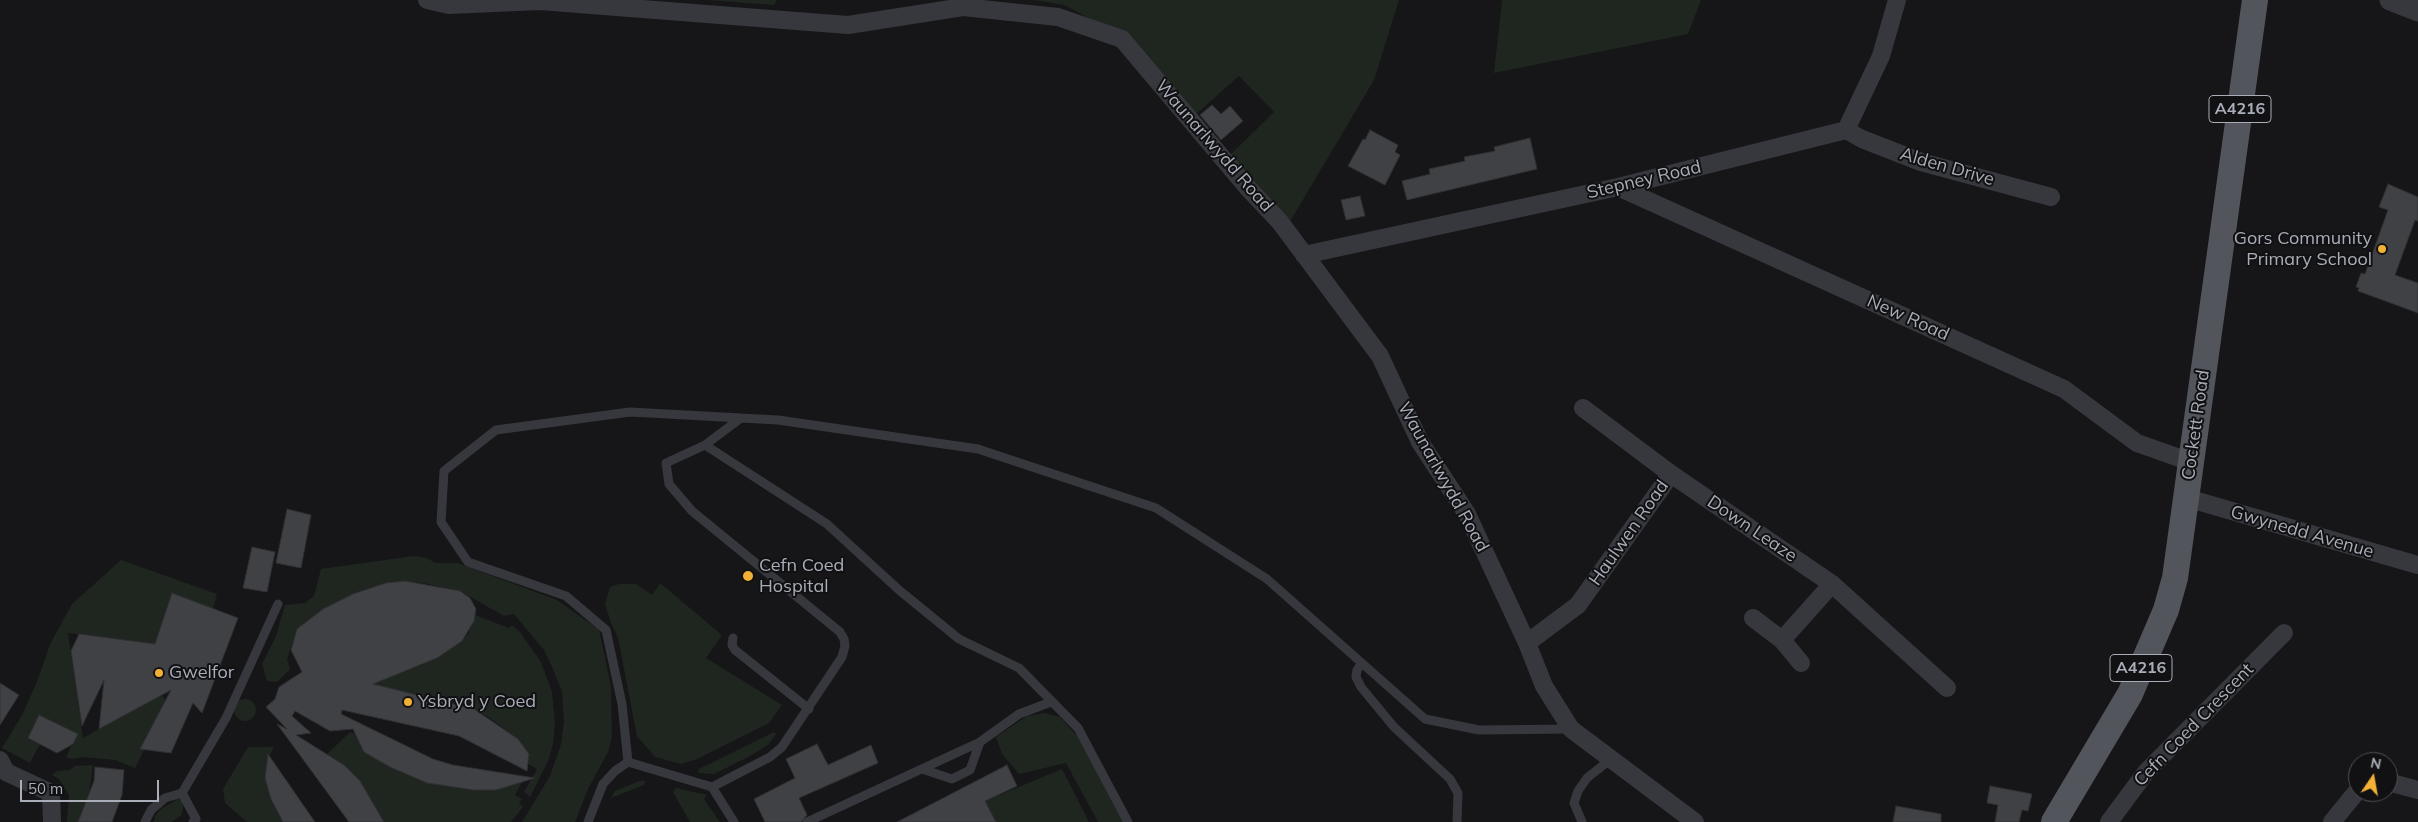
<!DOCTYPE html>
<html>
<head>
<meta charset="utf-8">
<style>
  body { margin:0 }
  #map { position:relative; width:2418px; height:822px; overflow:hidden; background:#161618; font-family:Mulish,sans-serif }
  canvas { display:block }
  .north { position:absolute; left:2348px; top:752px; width:50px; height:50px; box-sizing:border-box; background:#111113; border:1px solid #4d4f55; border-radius:50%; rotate:12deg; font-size:14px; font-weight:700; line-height:20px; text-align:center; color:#a8adb8 }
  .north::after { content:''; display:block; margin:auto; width:18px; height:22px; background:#f2b134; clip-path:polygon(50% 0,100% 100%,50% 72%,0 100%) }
  .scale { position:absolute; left:20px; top:780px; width:139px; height:22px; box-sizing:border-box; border:2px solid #a8adb8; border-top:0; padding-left:6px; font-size:15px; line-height:18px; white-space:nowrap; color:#a8adb8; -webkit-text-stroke:4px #111113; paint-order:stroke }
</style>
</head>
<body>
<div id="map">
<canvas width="2418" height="822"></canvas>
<div class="north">N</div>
<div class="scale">50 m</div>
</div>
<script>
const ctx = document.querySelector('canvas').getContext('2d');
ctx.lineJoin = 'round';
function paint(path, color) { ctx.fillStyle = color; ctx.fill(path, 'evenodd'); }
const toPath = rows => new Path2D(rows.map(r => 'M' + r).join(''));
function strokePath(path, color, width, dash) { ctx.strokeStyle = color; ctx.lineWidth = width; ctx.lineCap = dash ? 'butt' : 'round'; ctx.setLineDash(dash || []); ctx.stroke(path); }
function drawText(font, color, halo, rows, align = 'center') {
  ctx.font = font + ' Mulish,sans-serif'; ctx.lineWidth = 4; ctx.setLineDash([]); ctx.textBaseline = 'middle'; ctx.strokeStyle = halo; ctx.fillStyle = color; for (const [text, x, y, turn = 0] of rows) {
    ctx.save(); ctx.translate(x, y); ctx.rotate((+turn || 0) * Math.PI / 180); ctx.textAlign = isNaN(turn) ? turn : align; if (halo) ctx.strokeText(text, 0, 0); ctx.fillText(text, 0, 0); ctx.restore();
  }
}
paint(toPath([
  [708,0,777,0,774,5],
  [1034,0,1399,0,1374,80,1288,225,1227,158,1274,112,1239,76,1195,115,1124,37,1064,5],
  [1502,0,1701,0,1688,34,1494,73],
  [413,556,427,558,435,563,458,563,557,600,599,630,611,686,612,737,608,752,588,789,575,822,522,822,550,776,561,744,564,722,562,692,553,669,544,650,514,614,504,616,460,591,423,583,405,581,369,588,323,609,297,629,287,659,290,669,277,682,267,681,262,664,276,636,285,605,305,603,314,596,321,569],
  [121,560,217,594,213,609,172,593,155,644,68,633,83,738,161,695,166,700,140,749,144,750,135,768,115,760,84,757,71,759,66,757,77,734,40,715,28,738,40,744,30,763,2,748,22,715,37,682,50,644,72,604],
  [660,583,722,635,706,658,782,705,769,723,697,759,681,764,655,757,637,736,618,638,611,623,605,604,610,587,619,584,636,584,652,595],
  [475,615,509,628,512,625,520,632,541,662,552,692,555,722,553,744,548,761,530,797,524,792,537,769,528,764,529,754,518,739,490,718,474,709,455,703,340,678,389,676,422,665,462,641,469,632],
  '234 710a11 11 0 1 1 22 0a11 11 0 1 1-22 0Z',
  [1045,713,1060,717,1080,739,1124,822,1098,822,1066,763,1019,774,1002,754,996,737,1027,716],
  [350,732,355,734,361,746,372,756,390,767,427,783,474,790,496,790,523,780,515,795,522,799,519,803,523,807,511,822,384,822,360,781,344,765,327,754],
  [774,732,776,734,768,745,750,756,714,774,698,773,699,769],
  [248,747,274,747,267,759,265,778,271,799,283,822,247,822,225,803,223,789],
  [93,765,89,794,78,822,67,822,69,795,59,779,52,775,57,771,69,770,75,766],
  [1062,769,1089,822,996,822,985,801],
  [639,781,645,781,644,785,611,798,615,791],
  [676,788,707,795,704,799,720,822,690,822,673,792],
  [178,799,182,800,184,803,181,816,171,822,154,822,155,816,161,809]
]), '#1e261f');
const building = toPath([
  [1212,105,1221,114,1230,106,1243,121,1221,140,1200,115,1212,105],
  [1370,130,1398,145,1395,152,1400,155,1385,185,1348,166,1363,139,1365,140,1370,130],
  [1530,138,1537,169,1407,200,1402,181,1430,174,1429,169,1465,161,1464,157,1495,151,1494,147,1530,138],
  [2388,184,2418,197,2418,221,2415,220,2395,275,2418,283,2418,313,2358,291,2359,288,2356,287,2361,273,2365,274,2388,210,2379,207,2388,184],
  [1360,196,1365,216,1346,220,1341,200,1360,196],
  [287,509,311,515,301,568,276,563,287,509],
  [252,547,275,552,267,592,243,588,252,547],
  [405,581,460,591,470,598,476,609,474,621,462,641,437,658,373,684,474,709,518,739,529,754,527,771,459,736,342,710,341,714,433,759,453,765,535,778,496,790,474,790,427,783,390,767,364,752,353,729,330,731,295,711,292,716,311,733,296,735,344,765,360,781,384,822,349,822,277,724,287,729,266,707,275,699,279,687,302,672,291,650,297,629,323,609,353,594,386,583,405,581],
  [172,593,238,618,202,713,193,703,171,753,140,749,171,690,99,729,104,680,82,726,71,651,79,634,155,644,172,593],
  [0,683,19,695,0,725,0,683],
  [39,715,78,734,73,744,57,753,28,738,39,715],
  [817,744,828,765,871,745,878,763,799,798,807,815,801,822,765,822,754,799,795,778,786,759,817,744],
  [268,754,315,822,283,822,271,799,265,778,268,754],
  [1007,765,1017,786,985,801,996,822,897,822,1007,765],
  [95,767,124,770,122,795,112,822,78,822,94,781,95,767],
  [1990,786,2032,794,2028,811,2022,810,2019,822,1995,822,1998,805,1987,803,1990,786],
  [1896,806,1941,814,1941,822,1893,822,1896,806]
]);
paint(building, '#404145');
strokePath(building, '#303034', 1);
strokePath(toPath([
  [705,445,827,524,899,590,959,639,1019,668,1078,728,1128,822],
  [733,638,732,645,735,650,809,709],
  [1362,663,1357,670,1356,677,1361,687,1394,727,1450,779,1458,793,1457,822],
  [628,762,622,704,606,630,566,596,468,562,441,522,444,471,496,430,630,412,778,420,978,449,1156,508,1267,579,1425,719,1479,730,1571,729],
  [922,769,952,779,970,770,980,742],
  [712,787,770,757,782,747,842,657,845,646,844,639,840,632,692,511,669,484,666,463,705,445,741,418],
  [182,793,226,718,278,604],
  [145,822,151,810,165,798,182,793,196,819,193,822],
  [588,822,603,784,615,771,628,762,712,787,734,822],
  [807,822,980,742,1019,714,1051,702],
  [1582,822,1574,803,1578,791,1587,778,1611,759]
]), '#37383d', 9);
strokePath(toPath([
  [427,0,449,5,540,1,848,25,963,7,1058,17,1122,39,1247,187,1280,222,1380,356,1420,442,1467,514,1527,643,1544,686,1571,729,1695,822],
  [1846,130,1862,139,1921,162,2051,197],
  [1618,187,2064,389,2137,443,2191,462],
  [1304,255,1618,187,1846,130,1881,56,1897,0],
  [1583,408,1671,474,1832,584,1947,688],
  [2187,498,2418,565],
  [1753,618,1782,640,1801,663],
  [1782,640,1832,584],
  [1527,643,1578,605,1671,474],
  [0,760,6,772,51,793,52,822],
  [2388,782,2418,790],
  [2109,822,2146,772,2284,633],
  [2332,822,2358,790]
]), '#37383d', 18);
strokePath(toPath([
  [2390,0,2418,11]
]), '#37383d', 21);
strokePath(toPath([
  [2054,822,2130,694,2166,610,2175,578,2255,0]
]), '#53555c', 26);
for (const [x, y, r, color] of [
  [2382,249,5,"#f2b134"],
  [748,576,6,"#f2b134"],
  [159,673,5,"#f2b134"],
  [408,702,5,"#f2b134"]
]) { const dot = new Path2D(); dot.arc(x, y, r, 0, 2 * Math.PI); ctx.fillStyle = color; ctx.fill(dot); strokePath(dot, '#111113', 2); }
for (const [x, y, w] of [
  [2240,109,62],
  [2141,668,62]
]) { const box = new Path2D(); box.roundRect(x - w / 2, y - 13.5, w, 27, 4); ctx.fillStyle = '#111113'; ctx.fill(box); strokePath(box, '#a8adb8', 1); }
drawText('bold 16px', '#a8adb8', null, [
  ["A4216",2240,109],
  ["A4216",2141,668]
]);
drawText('18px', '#a8adb8', '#111113', [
  ["Waunarlwydd Road",1214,146,49],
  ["Alden Drive",1947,167,16],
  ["Stepney Road",1644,180,-13],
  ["New Road",1908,318,24],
  ["Cockett Road",2196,425,-82],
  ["Waunarlwydd Road",1443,477,61],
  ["Down Leaze",1752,529,34],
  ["Gwynedd Avenue",2302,532,16],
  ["Haulwen Road",1629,533,-55],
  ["Cefn Coed Crescent",2194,725,-46]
]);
drawText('18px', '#a8adb8', '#111113', [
  ["Gors Community",2372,239,"right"],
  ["Primary School",2372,260,"right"],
  ["Cefn Coed",759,566],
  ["Hospital",759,587],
  ["Gwelfor",169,673],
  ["Ysbryd y Coed",418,702]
], 'left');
</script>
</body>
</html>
